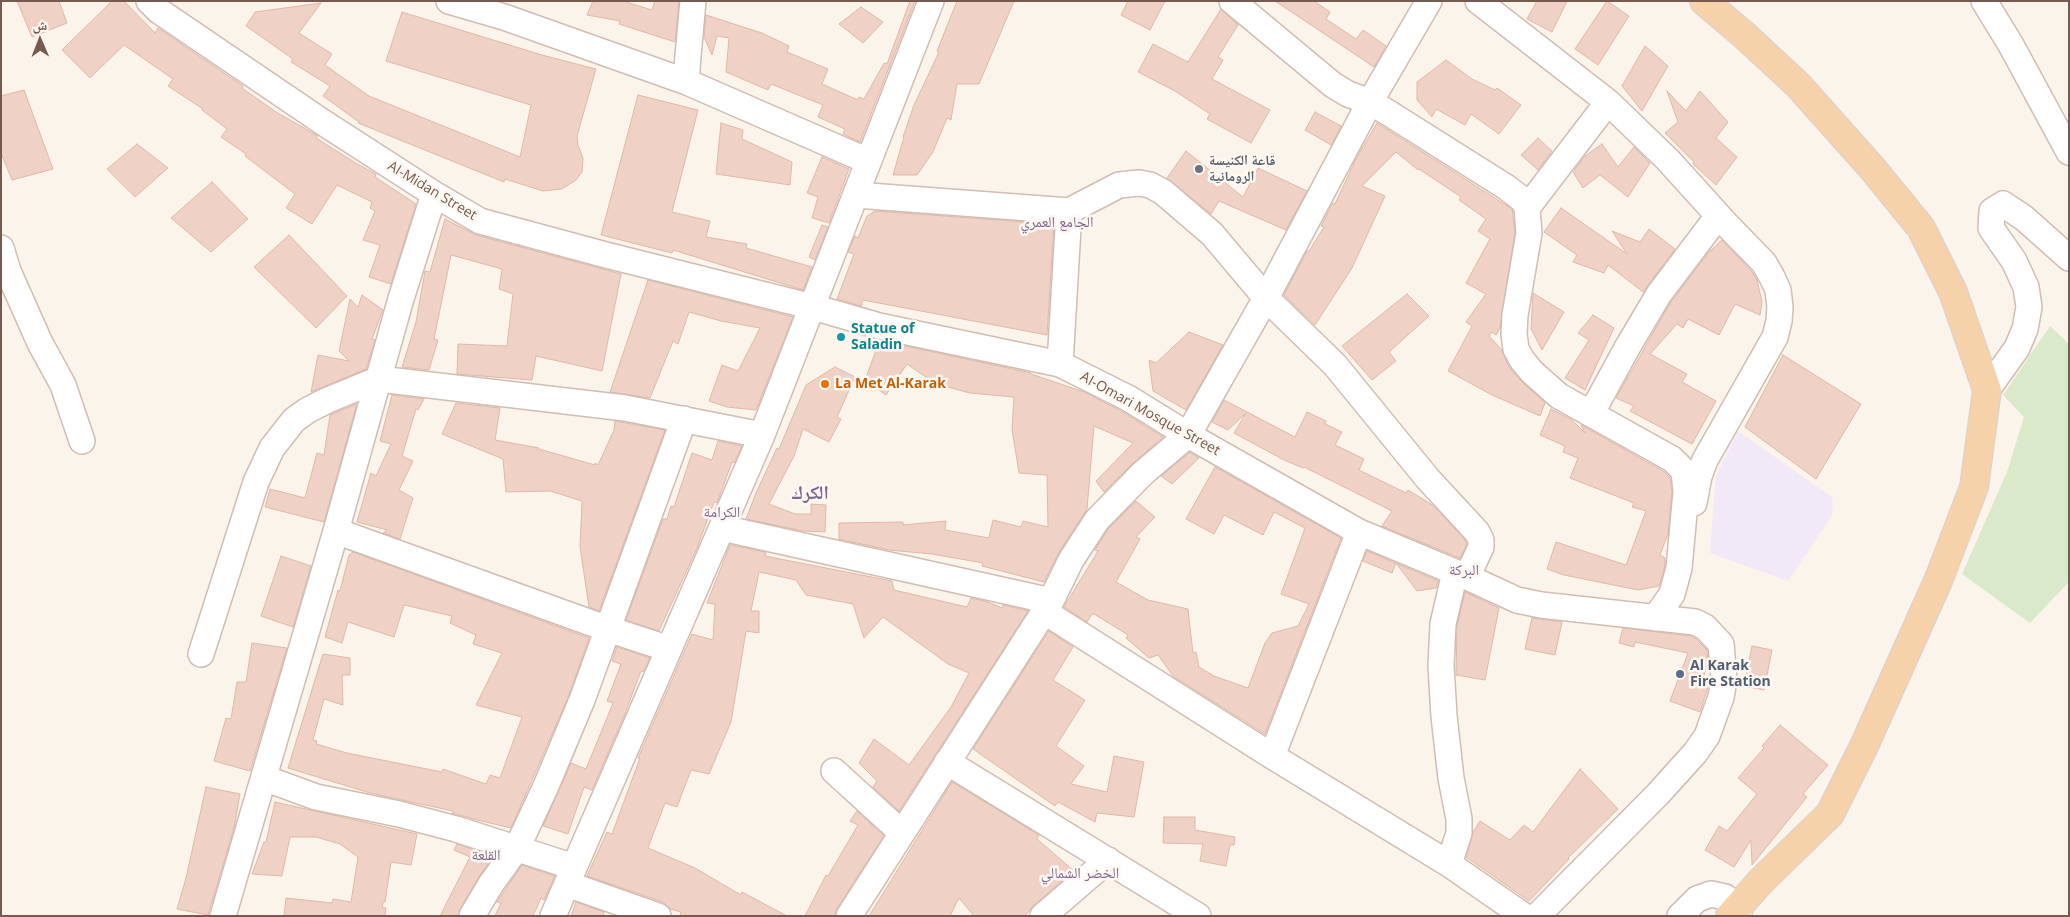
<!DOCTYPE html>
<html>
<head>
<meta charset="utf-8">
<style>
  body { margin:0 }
  #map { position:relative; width:2070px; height:917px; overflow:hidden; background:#fbf4eb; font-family:"Open Sans","Noto Naskh Arabic",sans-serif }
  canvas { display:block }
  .frame { position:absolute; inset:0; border:2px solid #76594f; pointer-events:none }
  .north { position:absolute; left:15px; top:15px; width:50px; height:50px; -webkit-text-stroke:4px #fef8f2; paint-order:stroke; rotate:359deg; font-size:14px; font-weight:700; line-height:20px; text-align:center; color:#76594f }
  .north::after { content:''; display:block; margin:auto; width:18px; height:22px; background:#76594f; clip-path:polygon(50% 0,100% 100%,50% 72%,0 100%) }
</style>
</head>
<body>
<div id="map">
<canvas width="2070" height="917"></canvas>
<div class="frame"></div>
<div class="north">ش</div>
</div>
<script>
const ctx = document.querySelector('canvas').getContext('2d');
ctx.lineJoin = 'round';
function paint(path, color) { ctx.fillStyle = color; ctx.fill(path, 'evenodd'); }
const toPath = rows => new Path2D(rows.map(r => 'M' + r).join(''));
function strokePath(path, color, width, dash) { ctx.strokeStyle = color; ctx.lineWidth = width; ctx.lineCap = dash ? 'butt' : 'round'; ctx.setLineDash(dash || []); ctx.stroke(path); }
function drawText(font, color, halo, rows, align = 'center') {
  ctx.font = font + ' "Open Sans","Noto Naskh Arabic",sans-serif'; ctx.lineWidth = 5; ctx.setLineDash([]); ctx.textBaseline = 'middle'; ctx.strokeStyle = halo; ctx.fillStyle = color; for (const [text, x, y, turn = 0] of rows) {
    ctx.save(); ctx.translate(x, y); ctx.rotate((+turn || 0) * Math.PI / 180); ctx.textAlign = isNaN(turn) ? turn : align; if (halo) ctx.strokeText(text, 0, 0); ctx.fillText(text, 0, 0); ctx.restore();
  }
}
paint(toPath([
  [1738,431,1833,498,1832,515,1788,581,1710,553,1716,476]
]), '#f1e8f8');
paint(toPath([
  [2050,326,2069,344,2069,582,2030,623,1962,574,2007,472,2024,417,2003,395]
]), '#d9e9ca');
const building = toPath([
  [17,1,59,1,67,23,32,37,17,1],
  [112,1,124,1,155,33,158,28,243,86,242,88,276,112,318,136,316,138,359,165,376,174,375,177,416,204,391,284,369,277,380,245,363,240,375,211,370,208,372,202,337,185,312,224,286,208,295,194,245,156,246,154,221,137,227,129,202,110,203,109,168,86,173,79,124,45,90,78,62,50,112,1],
  [593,1,623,1,652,10,655,1,679,1,675,42,619,24,620,21,587,15,593,1],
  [910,1,915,1,860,142,843,134,845,129,818,117,823,105,771,84,768,90,726,72,729,38,717,36,712,55,704,37,706,15,762,33,789,46,787,52,828,69,822,84,858,100,859,97,864,99,884,63,887,64,910,1],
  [957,1,1014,1,979,84,957,84,951,120,947,118,933,152,917,175,893,175,904,137,903,137,914,105,939,52,937,51,957,1],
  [1128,1,1165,1,1150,30,1121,15,1128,1],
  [1275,1,1314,1,1330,12,1326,19,1356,39,1363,30,1386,46,1374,67,1275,1],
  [1537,1,1567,1,1552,32,1527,19,1537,1],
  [1607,1,1629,16,1598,65,1575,49,1607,1],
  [321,3,299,33,332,54,325,65,369,96,520,157,531,105,386,61,402,12,542,55,596,69,577,136,578,145,583,158,582,172,576,180,562,189,543,191,505,179,504,182,358,123,359,122,323,96,330,86,291,62,293,59,246,26,255,12,321,3],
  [861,7,883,22,863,43,839,24,861,7],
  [1221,9,1238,25,1218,57,1223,60,1212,79,1270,110,1251,143,1207,119,1210,114,1175,91,1138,72,1153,44,1188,62,1221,9],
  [1645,46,1668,66,1642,111,1622,86,1645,46],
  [1446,60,1472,79,1495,90,1497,88,1521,105,1499,134,1471,114,1465,125,1436,109,1432,117,1417,100,1417,82,1446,60],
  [24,90,53,169,12,180,1,153,1,96,24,90],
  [1667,91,1686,111,1700,91,1728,122,1716,138,1737,157,1716,185,1693,164,1694,162,1665,133,1678,122,1667,91],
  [638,95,698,110,672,212,710,221,706,237,747,244,746,248,812,267,803,290,673,250,672,253,601,235,638,95],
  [1315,112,1341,126,1331,145,1305,130,1315,112],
  [721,123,743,130,742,139,792,162,790,185,716,174,721,123],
  [1377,123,1512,209,1515,232,1500,328,1496,335,1492,332,1489,336,1501,349,1509,367,1521,381,1545,403,1540,416,1492,395,1448,371,1472,326,1466,322,1486,294,1466,283,1490,239,1478,231,1486,219,1459,200,1461,197,1419,169,1418,170,1396,152,1362,186,1385,196,1352,268,1315,325,1284,295,1307,251,1309,251,1324,227,1321,226,1333,203,1335,204,1356,159,1377,123],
  [1538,138,1552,151,1538,170,1521,155,1538,138],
  [137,144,168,168,135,197,107,169,137,144],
  [1602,144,1618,167,1634,147,1650,163,1628,197,1600,175,1583,188,1573,172,1585,156,1602,144],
  [1186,151,1243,197,1258,168,1307,191,1286,230,1219,201,1211,214,1167,178,1186,151],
  [822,157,849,169,829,223,812,218,818,197,807,193,822,157],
  [212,182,248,219,211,252,171,218,212,182],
  [1561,208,1627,254,1612,231,1640,242,1649,229,1675,249,1643,292,1608,265,1604,273,1573,262,1577,255,1544,232,1561,208],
  [875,211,1054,224,1047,335,863,300,861,306,837,299,854,254,848,252,855,236,858,238,867,216,875,211],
  [445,219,476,235,621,274,602,371,536,356,532,380,457,374,458,344,507,346,513,294,499,289,502,269,451,255,434,339,438,340,429,370,402,367,416,322,425,271,430,272,445,219],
  [822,225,828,227,815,260,809,257,822,225],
  [289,235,347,296,316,328,254,267,289,235],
  [1722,240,1752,272,1757,280,1762,302,1760,315,1735,304,1719,335,1688,319,1683,328,1677,324,1650,354,1687,374,1682,382,1716,401,1692,444,1630,411,1634,406,1616,398,1671,302,1709,252,1722,240],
  [648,280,793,317,756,410,727,407,709,401,722,365,738,371,760,328,721,321,689,312,678,344,673,341,650,398,610,392,648,280],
  [1533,293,1564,312,1542,350,1531,329,1533,293],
  [1407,294,1429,316,1389,352,1396,361,1372,380,1342,346,1407,294],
  [362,295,383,310,372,339,375,340,366,369,311,392,318,355,349,361,339,351,350,299,358,307,362,295],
  [1593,315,1614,328,1585,390,1565,378,1589,340,1578,333,1593,315],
  [1189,332,1223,345,1186,410,1153,391,1149,360,1156,363,1189,332],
  [887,342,1031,373,1031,374,1084,392,1121,411,1163,437,1133,463,1104,492,1096,481,1133,443,1094,426,1087,509,1059,552,1044,582,982,566,983,563,932,554,889,550,839,539,839,523,903,522,903,525,946,521,945,530,989,538,993,520,1021,527,1023,521,1048,527,1047,475,1019,473,1012,429,1014,397,970,393,936,384,907,364,886,395,865,380,878,345,887,342],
  [1783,355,1861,404,1816,479,1745,427,1783,355],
  [835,367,855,377,837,417,841,419,829,442,803,429,794,456,769,504,795,514,811,514,811,504,826,505,825,532,803,531,746,519,756,493,777,448,779,449,806,385,835,367],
  [392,395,424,399,418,410,416,409,402,456,413,461,399,490,413,498,400,539,383,533,387,530,357,522,371,473,376,476,391,444,380,441,392,395],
  [1224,400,1295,437,1307,412,1326,421,1325,424,1342,432,1335,445,1364,459,1359,470,1406,493,1408,490,1434,506,1465,540,1467,544,1460,558,1382,526,1392,511,1304,467,1303,468,1284,460,1234,433,1246,413,1228,430,1212,422,1224,400],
  [456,403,500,408,495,440,539,448,539,449,595,465,595,463,598,465,614,430,615,421,665,430,599,611,589,607,580,547,582,501,550,491,506,492,503,459,442,434,456,403],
  [357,404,324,522,265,507,270,489,305,498,317,453,324,455,330,415,357,404],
  [1551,409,1572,420,1585,433,1581,425,1663,471,1670,478,1672,492,1668,534,1660,555,1665,558,1665,565,1659,586,1638,590,1564,575,1547,569,1556,542,1626,565,1646,511,1632,507,1634,503,1570,478,1578,458,1563,452,1565,446,1540,435,1551,409],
  [718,441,742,446,734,463,732,462,717,503,714,502,697,548,659,631,626,620,663,519,667,519,671,506,674,507,692,453,712,460,718,441],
  [1190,452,1199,458,1172,484,1161,476,1190,452],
  [1215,467,1341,538,1265,734,1173,676,1158,655,1149,658,1126,638,1128,635,1094,614,1092,614,1087,622,1064,607,1098,551,1095,550,1108,529,1136,501,1155,517,1136,537,1140,539,1116,582,1148,600,1188,609,1193,653,1196,652,1199,667,1214,676,1248,688,1265,643,1272,633,1298,626,1309,604,1281,594,1305,528,1274,512,1263,535,1224,515,1214,534,1186,519,1215,467],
  [730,545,766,552,765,556,892,581,894,590,967,607,971,598,988,602,1002,608,1003,605,1028,611,899,811,873,787,877,781,859,763,874,739,909,765,951,707,969,673,948,664,883,617,864,638,853,604,806,595,796,580,759,572,751,611,759,611,759,633,746,631,731,722,709,774,691,770,677,807,665,803,648,848,695,868,741,895,742,892,787,916,680,916,681,912,670,909,663,902,587,876,607,832,612,834,640,758,638,758,692,634,713,640,715,604,707,603,730,545],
  [1367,551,1438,581,1436,588,1417,591,1396,563,1392,573,1363,561,1367,551],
  [353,552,589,638,569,695,511,828,477,820,452,813,453,811,370,793,288,768,323,654,350,658,350,675,342,675,343,705,324,699,313,740,317,741,316,744,347,753,442,772,443,769,486,784,490,775,500,778,522,717,476,705,502,653,473,644,476,635,450,623,452,616,404,605,394,637,348,622,342,643,325,637,338,590,340,591,349,555,353,552],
  [281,556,311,566,293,627,261,616,281,556],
  [1465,592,1499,608,1485,680,1456,675,1457,626,1465,592],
  [1532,618,1562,622,1555,655,1525,649,1532,618],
  [1623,628,1691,636,1696,639,1707,650,1708,663,1702,681,1709,684,1700,712,1670,701,1688,653,1635,642,1634,647,1619,643,1623,628],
  [1049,631,1073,647,1053,680,1085,700,1056,746,1084,766,1071,784,1107,792,1114,756,1144,762,1134,817,1097,813,1095,822,1058,802,1055,806,973,749,1049,631],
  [252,643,287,648,250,771,214,761,226,718,231,719,237,682,246,682,252,643],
  [1752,646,1772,650,1764,690,1744,686,1752,646],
  [617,647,650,658,643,672,641,671,624,716,592,790,584,787,568,834,543,826,571,763,586,769,613,703,607,701,621,664,612,661,617,647],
  [1780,725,1828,765,1803,794,1807,797,1752,865,1751,840,1734,867,1705,850,1719,826,1727,831,1757,794,1738,778,1764,748,1762,746,1780,725],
  [1580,769,1618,809,1568,858,1569,859,1529,901,1466,857,1473,832,1480,821,1510,840,1524,825,1533,832,1580,769],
  [952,782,1039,835,1037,839,1074,871,1034,905,1025,916,974,916,959,898,950,916,869,916,952,782],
  [206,787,240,794,234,828,208,915,177,909,186,878,206,787],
  [275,802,417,834,411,865,391,862,385,902,383,902,382,907,386,908,385,916,284,916,286,898,332,903,333,899,351,902,358,857,340,844,316,837,290,837,282,876,252,874,264,842,266,842,275,802],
  [857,811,884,836,837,908,835,916,805,916,826,875,828,876,858,825,850,821,857,811],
  [1164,817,1195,817,1195,830,1235,837,1234,845,1230,845,1226,866,1200,861,1203,844,1163,843,1164,817],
  [457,844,493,856,479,877,460,909,458,916,440,916,470,857,454,850,457,844],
  [522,865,555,876,544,900,541,898,533,916,495,916,501,903,497,902,522,865],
  [576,902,604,912,603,916,571,916,576,902]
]);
paint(building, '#efd2c5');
strokePath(building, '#e1b7a6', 1);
const minor = toPath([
  [149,1,159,11,324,123,434,194,480,221,606,255,813,307,879,326,1060,364,1128,398,1188,435,1359,532,1467,577,1517,600,1541,605,1695,622,1705,627,1721,644,1724,680,1721,697,1707,736,1695,753,1658,794,1537,916],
  [449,1,504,17,687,82,868,161],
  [1232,1,1333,85,1348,94,1370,102,1387,112,1506,187,1523,200,1527,208,1529,233,1515,315,1514,334,1516,349,1522,360,1532,372,1559,396,1672,459,1684,471,1686,492,1679,568,1672,594,1655,618],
  [1478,1,1608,102,1668,160,1726,224,1764,263,1772,277,1778,290,1780,307,1779,321,1775,337,1705,460,1699,476,1694,503],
  [1984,1,2011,45,2069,152],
  [687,82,687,67,693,1],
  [856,195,1069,211,1119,185,1139,183,1150,185,1163,192,1212,234,1266,298,1335,365,1428,479,1477,532,1481,540,1481,547,1467,577],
  [1527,208,1608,102],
  [1,248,8,271,40,343,63,385,82,441],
  [1060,364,1069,211],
  [1987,390,2017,348,2025,329,2029,307,2026,287,2014,261,1991,228,1992,211,2003,204,2024,218,2069,258],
  [1591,414,1627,348,1659,294,1718,216],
  [722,528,1051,601],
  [336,531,608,629,669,649],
  [1045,612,1272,756,1449,864,1524,916],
  [201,654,256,482,272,448,294,420,308,410,328,400,379,379,625,408,762,435],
  [1272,756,1359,532],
  [947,762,1198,916],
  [834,771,901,832],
  [264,778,316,797,399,814,456,829,574,867],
  [1449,864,1459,833,1459,819,1451,778,1444,716,1441,666,1443,624,1455,572],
  [567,884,658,916],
  [223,916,336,531,400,302,434,194],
  [472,916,491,884,517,848,546,786,582,700,684,419],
  [553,916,762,435,931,1],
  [849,916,1051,601,1071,560,1097,520,1143,473,1188,435,1266,298,1370,102,1429,1],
  [1043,916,1108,860],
  [1680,916,1697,899,1711,894,1725,897,1731,902,1739,916]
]);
const major = toPath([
  [1704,1,1744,35,1798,85,1872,168,1921,228,1953,292,1987,390,1974,487,1938,581,1864,746,1830,814,1761,881,1730,916]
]);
strokePath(minor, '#d0bdb3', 28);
strokePath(major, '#d9d1ce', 30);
strokePath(minor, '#fff', 25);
strokePath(major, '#f5d2a9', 28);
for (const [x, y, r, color] of [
  [1199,169,5,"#6b7280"],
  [841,337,5,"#0f9aa8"],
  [825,384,5,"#e8710a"],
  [1680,674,5,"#5c6f8a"]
]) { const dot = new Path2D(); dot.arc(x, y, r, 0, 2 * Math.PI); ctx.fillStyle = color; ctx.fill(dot); strokePath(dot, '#fef8f2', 2); }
drawText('bold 14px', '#5b616d', '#fef8f2', [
  ["قاعة الكنيسة",1209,161],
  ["الرومانية",1209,177]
], 'left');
drawText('14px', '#76594f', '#fef8f2', [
  ["AI-Midan Street",432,191,31],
  ["AI-Omari Mosque Street",1150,414,29]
]);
drawText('bold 14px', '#0d838f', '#fef8f2', [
  ["Statue of",851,329],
  ["Saladin",851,345]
], 'left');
drawText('bold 14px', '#c56008', '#fef8f2', [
  ["La Met Al-Karak",835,384]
], 'left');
drawText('bold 14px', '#4e5e75', '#fef8f2', [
  ["Al Karak",1690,666],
  ["Fire Station",1690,682]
], 'left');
drawText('15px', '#7f6791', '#fef8f2', [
  ["الجامع العمري",1057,223],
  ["الكرامة",722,513],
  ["البركة",1464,571],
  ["القلعة",486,856],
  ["الخضر الشمالي",1080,874]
]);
drawText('bold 19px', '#7f6791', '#fef8f2', [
  ["الكرك",810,494]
]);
</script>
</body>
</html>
